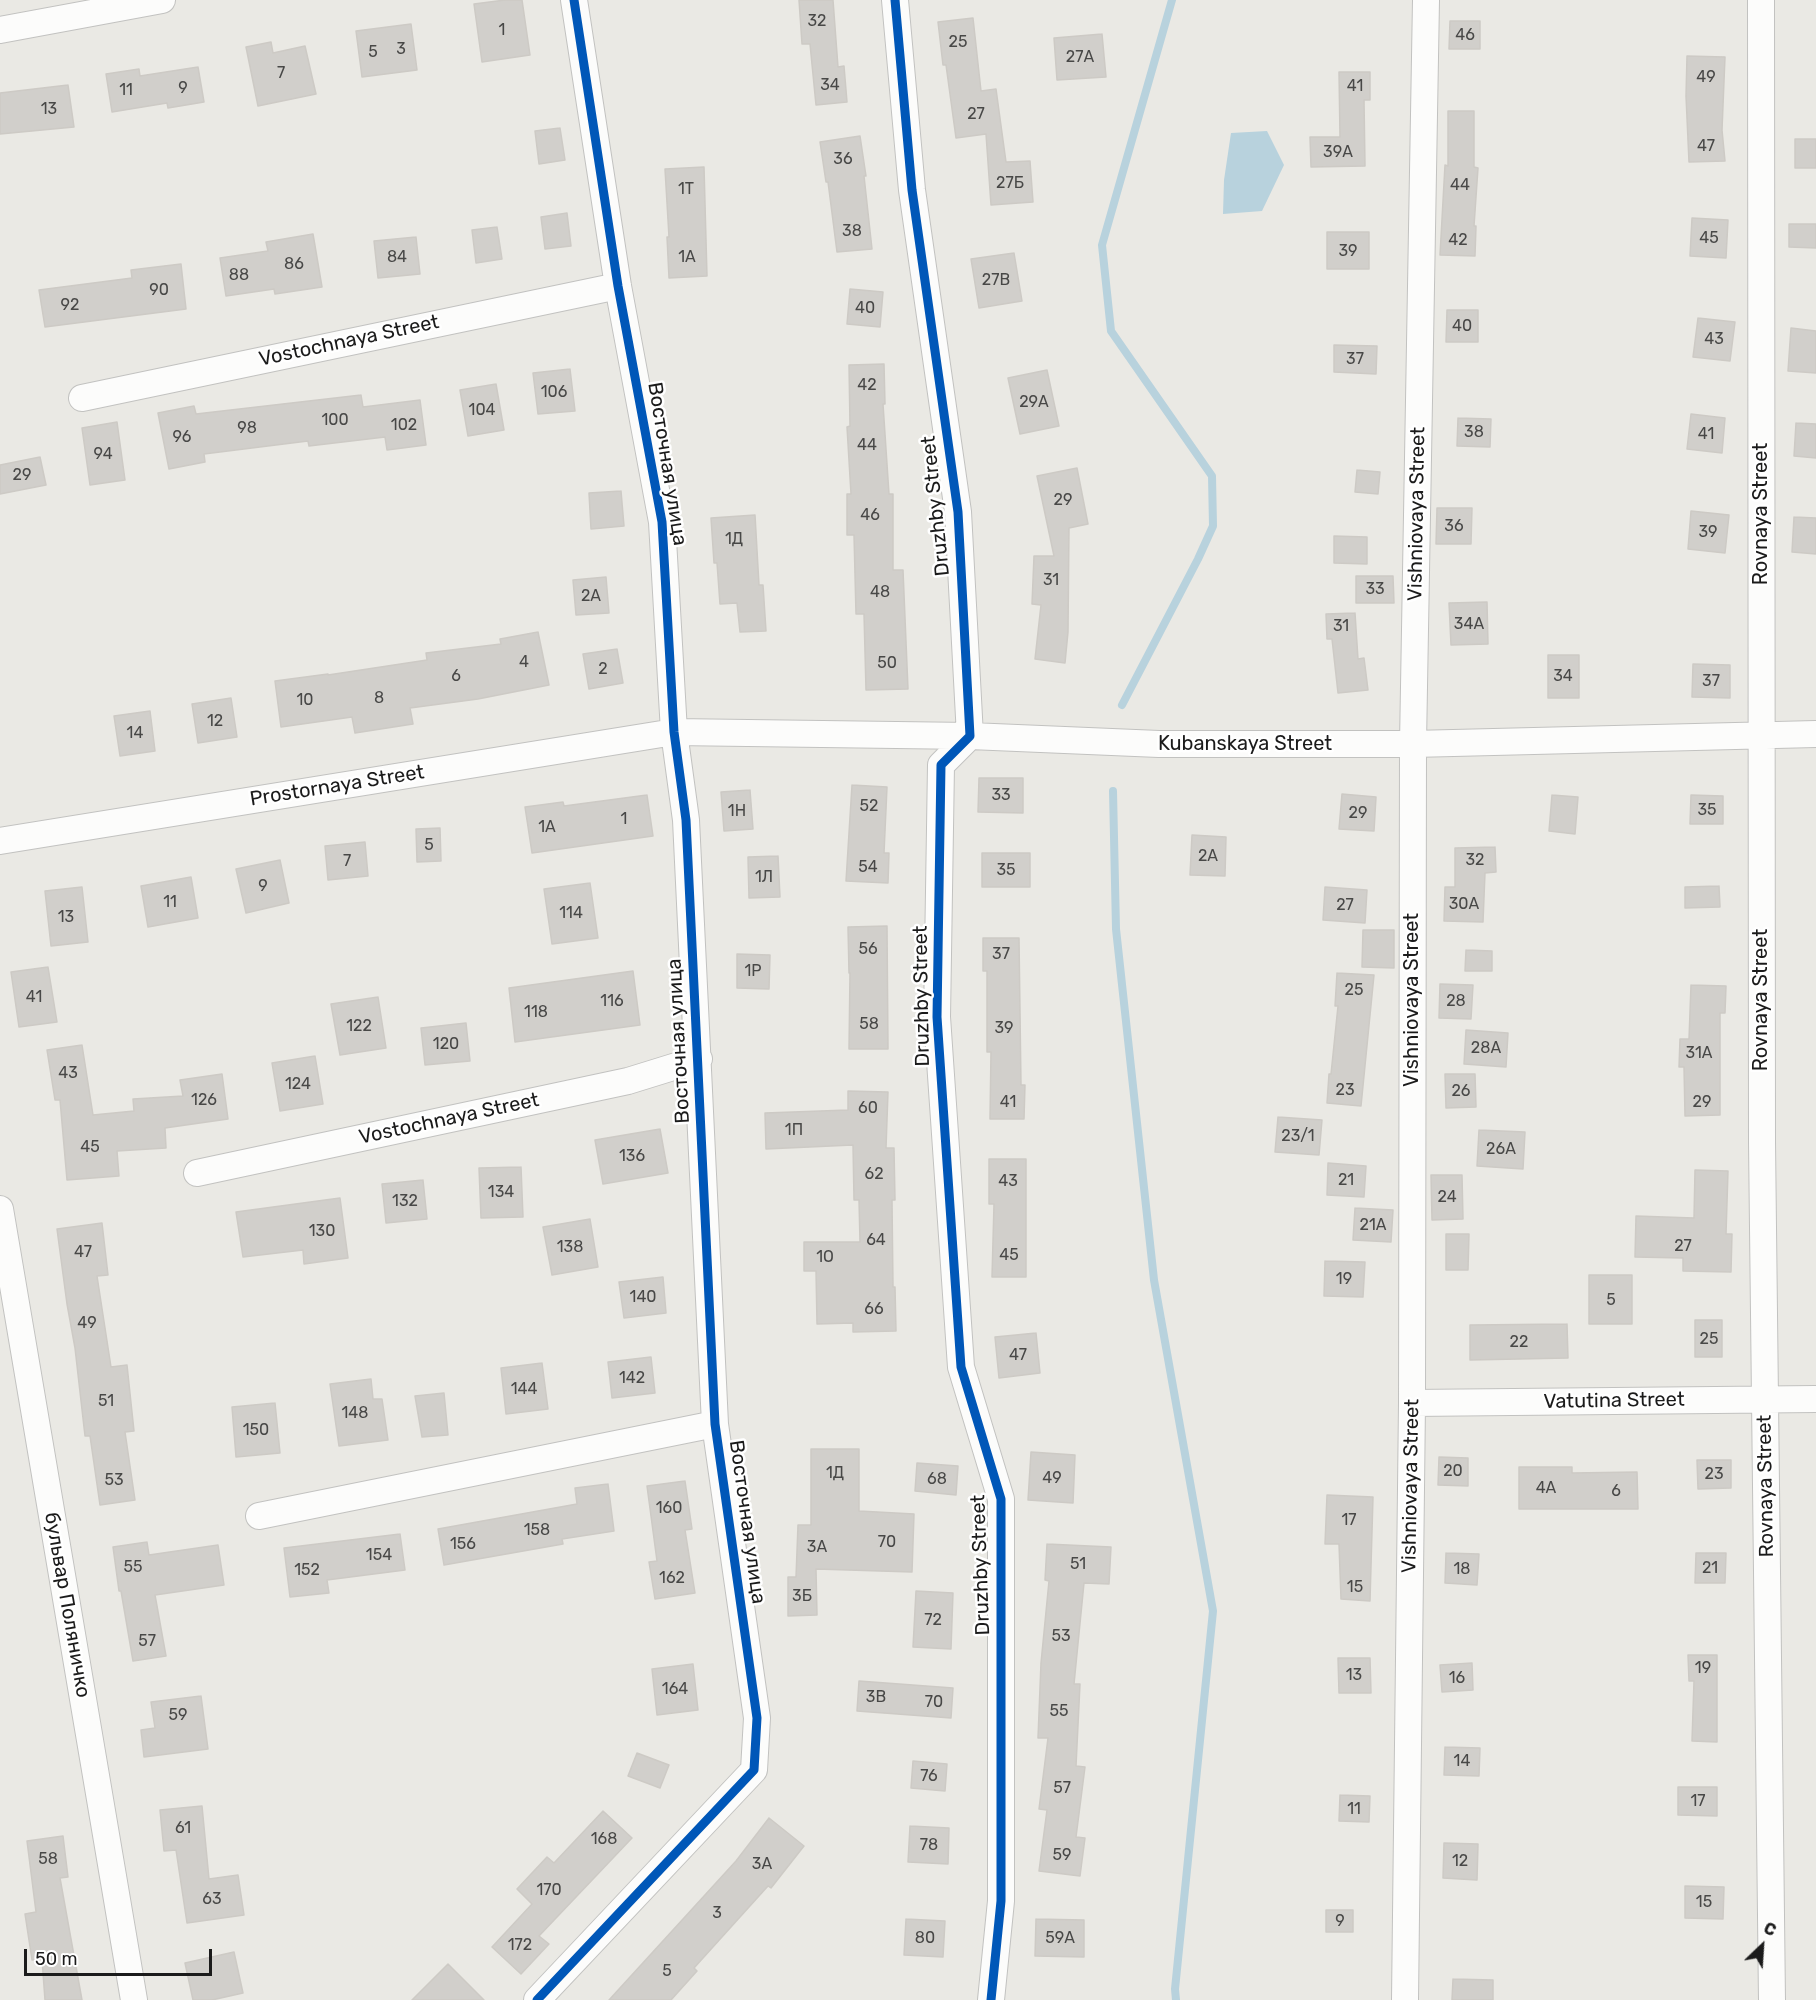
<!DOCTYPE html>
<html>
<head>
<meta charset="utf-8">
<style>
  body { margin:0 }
  #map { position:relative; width:1816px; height:2000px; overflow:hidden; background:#eae9e4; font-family:Rubik,sans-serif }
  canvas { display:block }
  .north { position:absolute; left:1732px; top:1916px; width:60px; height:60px; -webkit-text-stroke:4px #fff; paint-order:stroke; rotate:25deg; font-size:16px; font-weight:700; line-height:24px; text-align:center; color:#1b1b1b }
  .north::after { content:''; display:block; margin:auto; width:21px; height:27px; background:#1b1b1b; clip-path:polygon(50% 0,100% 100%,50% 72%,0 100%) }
  .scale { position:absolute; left:24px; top:1949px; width:188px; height:27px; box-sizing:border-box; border:3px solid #1b1b1b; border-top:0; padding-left:8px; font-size:18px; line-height:21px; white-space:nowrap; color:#1b1b1b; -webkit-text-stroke:4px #fff; paint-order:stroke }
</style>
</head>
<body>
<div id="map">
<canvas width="1816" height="2000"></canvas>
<div class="north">С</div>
<div class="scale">50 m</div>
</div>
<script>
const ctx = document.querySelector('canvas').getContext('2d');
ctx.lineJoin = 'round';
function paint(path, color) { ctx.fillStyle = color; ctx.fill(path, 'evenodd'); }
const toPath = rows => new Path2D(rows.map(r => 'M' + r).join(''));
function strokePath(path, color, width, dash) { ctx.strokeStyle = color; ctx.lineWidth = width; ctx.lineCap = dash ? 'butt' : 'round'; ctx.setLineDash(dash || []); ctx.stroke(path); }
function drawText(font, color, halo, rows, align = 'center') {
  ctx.font = font + ' Rubik,sans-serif'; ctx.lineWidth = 5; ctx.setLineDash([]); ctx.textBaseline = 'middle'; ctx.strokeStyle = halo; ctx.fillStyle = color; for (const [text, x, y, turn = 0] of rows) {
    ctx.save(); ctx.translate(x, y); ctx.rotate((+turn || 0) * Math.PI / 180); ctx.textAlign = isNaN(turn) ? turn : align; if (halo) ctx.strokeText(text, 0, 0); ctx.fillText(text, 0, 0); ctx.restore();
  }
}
paint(toPath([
  [1267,131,1284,165,1262,211,1223,214,1224,180,1231,133]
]), '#b8d2dd');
strokePath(toPath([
  [1122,705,1198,559,1213,526,1212,476,1111,331,1102,245,1172,0],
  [1113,791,1116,929,1154,1280,1213,1611,1175,1989,1176,2000]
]), '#b8d2dd', 8);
const building = toPath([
  [505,0,522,0,530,55,482,62,474,4,505,0],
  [799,0,833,0,838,67,844,66,847,102,816,105,810,44,802,44,799,0],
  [973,18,981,91,996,89,1006,162,1030,161,1033,202,991,205,986,134,956,138,946,65,943,65,938,22,973,18],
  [1450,21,1480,21,1480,49,1449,49,1450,21],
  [411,24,417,70,362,77,356,31,411,24],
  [1102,34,1106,77,1057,80,1054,38,1102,34],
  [271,42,273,53,305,46,316,94,258,106,246,47,271,42],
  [1687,56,1725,57,1722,130,1725,161,1689,162,1686,96,1687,56],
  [198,67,204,102,168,108,167,103,112,112,106,74,139,69,140,76,198,67],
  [1339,72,1370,72,1370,100,1364,100,1365,166,1311,167,1310,137,1340,137,1339,72],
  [68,85,74,127,0,134,0,93,68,85],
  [1448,111,1474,111,1474,167,1478,168,1474,226,1476,226,1475,256,1440,255,1445,165,1448,166,1448,111],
  [560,128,565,160,539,164,535,131,560,128],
  [860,136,866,176,864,176,872,249,837,252,828,182,826,182,820,142,860,136],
  [1795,139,1816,139,1816,168,1795,168,1795,139],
  [704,167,707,276,669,278,667,237,669,237,665,169,704,167],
  [567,213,571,246,545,249,541,217,567,213],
  [1692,218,1728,220,1726,258,1690,256,1692,218],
  [1789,224,1816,224,1816,248,1789,247,1789,224],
  [497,227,502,259,476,263,472,230,497,227],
  [1327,232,1369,232,1369,269,1327,269,1327,232],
  [313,234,322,287,275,294,274,289,226,296,220,258,268,251,266,242,313,234],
  [416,237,420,274,378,278,374,241,416,237],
  [1014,253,1022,301,979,308,971,259,1014,253],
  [181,264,186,309,45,327,39,290,132,278,131,270,181,264],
  [850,289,883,292,880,327,847,324,850,289],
  [1447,310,1478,310,1478,342,1446,342,1447,310],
  [1698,318,1735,322,1730,361,1693,357,1698,318],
  [1791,328,1816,331,1816,373,1788,371,1791,328],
  [1334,345,1377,346,1376,374,1334,372,1334,345],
  [884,364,885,404,883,404,889,494,893,494,893,570,903,570,908,689,866,690,864,614,856,614,854,535,847,535,847,494,851,494,847,427,850,426,849,365,884,364],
  [570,369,575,411,538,414,533,373,570,369],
  [1047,370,1059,426,1020,434,1008,378,1047,370],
  [496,384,504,430,468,436,460,390,496,384],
  [361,395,363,407,420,400,426,445,387,450,385,437,309,446,308,441,204,454,205,462,169,469,158,413,194,406,196,414,361,395],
  [1691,414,1725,418,1722,453,1687,449,1691,414],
  [1458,418,1491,419,1490,447,1457,446,1458,418],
  [117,422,125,480,90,485,82,428,117,422],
  [1796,423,1816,424,1816,458,1794,456,1796,423],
  [40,457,46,485,0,494,0,465,40,457],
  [1077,468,1088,524,1069,528,1068,632,1065,663,1035,659,1041,605,1032,604,1034,556,1054,556,1037,476,1077,468],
  [1357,470,1380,472,1378,494,1355,492,1357,470],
  [621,491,624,526,591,529,589,493,621,491],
  [1437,508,1472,508,1471,544,1436,544,1437,508],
  [1691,511,1729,515,1725,553,1688,549,1691,511],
  [755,515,759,585,763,585,766,631,740,632,737,603,720,604,717,563,714,563,711,518,755,515],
  [1794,517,1816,518,1816,554,1792,552,1794,517],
  [1334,536,1367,537,1367,564,1334,563,1334,536],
  [1356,576,1393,576,1394,603,1356,603,1356,576],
  [606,577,609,613,576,615,573,580,606,577],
  [1487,602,1488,644,1451,645,1449,603,1487,602],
  [1355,613,1358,659,1364,658,1368,690,1338,693,1332,639,1327,639,1326,614,1355,613],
  [538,632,549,685,478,699,410,708,413,724,355,733,352,717,281,727,275,681,328,674,328,675,427,660,426,653,501,644,500,639,538,632],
  [617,649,623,683,589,689,583,654,617,649],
  [1548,655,1579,655,1579,698,1548,698,1548,655],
  [1693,664,1730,665,1730,698,1692,697,1693,664],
  [231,698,237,737,198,743,192,704,231,698],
  [150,711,155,751,120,756,114,716,150,711],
  [979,778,1023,778,1023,813,978,812,979,778],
  [852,785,887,787,884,853,889,853,888,883,846,881,852,785],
  [750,790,753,829,724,831,721,792,750,790],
  [1342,794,1376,797,1374,831,1339,829,1342,794],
  [647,795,653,836,532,853,525,807,563,802,564,806,647,795],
  [1552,795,1578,797,1575,834,1549,831,1552,795],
  [1691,795,1723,796,1723,824,1690,824,1691,795],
  [440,828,441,861,417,862,416,829,440,828],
  [1192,835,1226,837,1225,876,1190,875,1192,835],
  [365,842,368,876,328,880,325,846,365,842],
  [1495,847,1496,872,1485,873,1483,922,1444,921,1445,887,1455,887,1455,848,1495,847],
  [982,853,1030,853,1030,887,982,887,982,853],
  [778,856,780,897,749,898,748,857,778,856],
  [280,860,289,903,246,913,236,869,280,860],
  [191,877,198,918,148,927,141,886,191,877],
  [590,883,598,938,552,944,544,889,590,883],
  [1719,886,1720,907,1685,908,1685,887,1719,886],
  [82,887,88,942,51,946,45,891,82,887],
  [1325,887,1367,890,1365,923,1323,920,1325,887],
  [887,926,888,1049,849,1049,850,973,849,973,848,927,887,926],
  [1363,930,1394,930,1394,968,1362,967,1363,930],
  [983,938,1019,938,1021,1085,1025,1085,1024,1119,990,1119,991,1052,987,1052,987,971,983,971,983,938],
  [1466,950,1492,951,1492,971,1465,971,1466,950],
  [737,954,770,955,769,989,737,988,737,954],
  [48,967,57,1022,19,1027,11,972,48,967],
  [633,971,640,1025,515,1042,509,988,633,971],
  [1337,973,1374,975,1361,1106,1327,1103,1329,1074,1331,1074,1338,1006,1335,1006,1337,973],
  [1440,984,1473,985,1471,1019,1439,1018,1440,984],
  [1691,985,1726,986,1725,1013,1720,1013,1720,1115,1685,1116,1684,1067,1679,1067,1680,1039,1689,1039,1691,985],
  [378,997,386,1048,340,1055,331,1004,378,997],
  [466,1023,470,1061,425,1065,421,1028,466,1023],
  [1466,1030,1508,1033,1506,1067,1464,1064,1466,1030],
  [82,1045,93,1115,134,1111,133,1099,183,1096,180,1080,222,1074,228,1119,165,1128,166,1148,117,1151,119,1176,67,1180,60,1100,55,1100,47,1050,82,1045],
  [315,1056,323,1104,280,1111,272,1063,315,1056],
  [1445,1074,1475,1074,1476,1107,1446,1108,1445,1074],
  [848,1091,888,1092,886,1148,894,1148,895,1200,892,1200,893,1287,895,1287,896,1331,853,1332,853,1323,817,1324,816,1271,804,1271,804,1242,860,1242,859,1200,854,1200,853,1145,766,1149,765,1113,848,1110,848,1091],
  [1278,1117,1322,1120,1319,1155,1275,1152,1278,1117],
  [660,1129,668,1173,603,1184,595,1140,660,1129],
  [1479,1130,1525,1132,1523,1169,1477,1166,1479,1130],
  [989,1159,1026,1159,1026,1277,992,1277,994,1204,989,1204,989,1159],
  [1328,1163,1366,1166,1364,1197,1327,1195,1328,1163],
  [521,1167,523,1217,481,1218,479,1168,521,1167],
  [1695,1170,1728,1171,1726,1234,1732,1234,1731,1272,1683,1271,1683,1258,1635,1257,1636,1216,1694,1218,1695,1170],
  [1431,1175,1462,1175,1463,1219,1432,1220,1431,1175],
  [423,1180,427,1219,386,1223,382,1184,423,1180],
  [340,1198,348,1258,304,1264,303,1250,243,1257,236,1212,340,1198],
  [1355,1208,1393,1210,1391,1242,1353,1240,1355,1208],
  [590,1219,598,1267,552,1275,543,1227,590,1219],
  [102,1223,108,1275,97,1276,111,1367,127,1365,134,1431,125,1432,135,1500,100,1505,90,1436,85,1436,75,1348,67,1304,57,1229,102,1223],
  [1446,1234,1469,1234,1468,1270,1446,1270,1446,1234],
  [1325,1261,1365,1262,1363,1297,1324,1296,1325,1261],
  [1589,1275,1632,1275,1632,1324,1589,1324,1589,1275],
  [663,1277,666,1313,624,1318,619,1282,663,1277],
  [1695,1320,1722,1320,1722,1357,1695,1357,1695,1320],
  [1567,1324,1568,1358,1470,1360,1470,1325,1567,1324],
  [1036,1333,1040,1373,999,1378,995,1337,1036,1333],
  [651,1357,655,1393,612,1398,608,1362,651,1357],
  [542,1363,548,1409,506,1414,501,1368,542,1363],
  [371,1379,373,1399,382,1399,388,1440,339,1446,330,1384,371,1379],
  [444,1393,448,1435,422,1437,415,1396,444,1393],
  [275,1403,280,1453,236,1457,232,1407,275,1403],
  [811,1449,859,1449,859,1511,914,1514,912,1572,816,1569,817,1615,788,1616,788,1577,796,1577,798,1525,811,1525,811,1449],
  [1031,1452,1075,1455,1073,1503,1028,1500,1031,1452],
  [1439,1457,1468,1458,1468,1486,1438,1485,1439,1457],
  [1697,1460,1731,1460,1731,1488,1698,1489,1697,1460],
  [917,1463,958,1466,956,1495,915,1491,917,1463],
  [1519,1467,1572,1467,1572,1473,1637,1472,1638,1509,1519,1509,1519,1467],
  [685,1481,692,1529,685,1530,695,1593,655,1599,649,1562,657,1561,647,1486,685,1481],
  [608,1484,614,1531,562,1539,563,1544,444,1565,438,1529,577,1504,575,1488,608,1484],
  [1327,1495,1373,1497,1370,1601,1341,1599,1339,1544,1325,1544,1327,1495],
  [400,1534,405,1570,327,1580,329,1593,290,1597,284,1548,400,1534],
  [147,1542,149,1555,218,1545,224,1585,155,1595,166,1656,133,1661,121,1591,119,1591,113,1547,147,1542],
  [1047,1544,1111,1547,1109,1584,1084,1583,1074,1684,1080,1684,1076,1766,1085,1767,1076,1837,1085,1838,1080,1876,1039,1871,1047,1810,1039,1809,1048,1738,1038,1738,1041,1663,1049,1581,1045,1580,1047,1544],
  [1446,1553,1479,1554,1477,1585,1445,1583,1446,1553],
  [1696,1553,1726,1553,1725,1583,1695,1583,1696,1553],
  [916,1591,953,1593,951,1649,913,1647,916,1591],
  [1688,1655,1717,1655,1717,1742,1692,1741,1694,1681,1689,1681,1688,1655],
  [1338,1658,1370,1658,1371,1693,1339,1693,1338,1658],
  [1472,1663,1473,1690,1442,1692,1440,1665,1472,1663],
  [693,1664,698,1710,657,1715,652,1669,693,1664],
  [859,1681,953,1688,951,1718,857,1711,859,1681],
  [201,1696,208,1749,144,1757,141,1730,155,1728,151,1702,201,1696],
  [1445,1747,1480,1748,1479,1776,1444,1775,1445,1747],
  [637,1753,669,1765,660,1788,628,1776,637,1753],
  [913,1761,947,1764,945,1791,911,1788,913,1761],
  [1678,1787,1717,1787,1717,1816,1678,1815,1678,1787],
  [1340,1795,1370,1796,1369,1822,1339,1821,1340,1795],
  [202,1806,209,1879,238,1875,244,1915,187,1923,176,1850,164,1851,160,1810,202,1806],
  [603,1811,632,1838,539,1936,549,1944,521,1974,492,1947,532,1904,517,1889,547,1857,554,1863,603,1811],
  [769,1818,804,1846,771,1888,768,1886,694,1968,697,1971,671,2000,609,2000,736,1861,769,1818],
  [910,1826,949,1828,948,1864,908,1862,910,1826],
  [63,1836,68,1877,60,1878,82,2000,45,2000,42,1959,32,1960,25,1914,36,1912,27,1841,63,1836],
  [1444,1843,1478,1844,1477,1880,1443,1878,1444,1843],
  [1685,1886,1724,1887,1723,1919,1685,1918,1685,1886],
  [1326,1910,1353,1910,1353,1932,1326,1932,1326,1910],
  [906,1919,945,1921,943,1957,904,1955,906,1919],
  [1036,1919,1084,1920,1084,1957,1035,1956,1036,1919],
  [234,1952,243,1993,212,2000,193,2000,185,1963,234,1952],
  [448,1964,484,2000,412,2000,448,1964],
  [1453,1979,1493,1980,1493,2000,1452,2000,1453,1979]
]);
paint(building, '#d1cfcb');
strokePath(building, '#cdcac5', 1.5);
const street = toPath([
  [895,0,912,190,958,512,970,736,941,765,937,1017,961,1367,1001,1499,1001,1901,991,2000],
  [1761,0,1762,1142,1772,2000],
  [0,30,162,0],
  [82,398,618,286],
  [0,841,674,732,970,736,1159,744,1413,744,1816,734],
  [197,1173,628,1081,699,1059],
  [0,1209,134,2000],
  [1412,1403,1816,1399],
  [259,1516,715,1424],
  [537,2000,754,1770,757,1718,715,1424,686,820,674,732,662,522,618,286,574,0],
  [1405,2000,1412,1403,1413,744,1426,0]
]);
strokePath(street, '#c2c2c0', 28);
strokePath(street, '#fcfcfb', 26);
strokePath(toPath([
  [895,0,912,190,958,512,970,736,941,765,937,1017,961,1367,1001,1499,1001,1901,991,2000],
  [537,2000,754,1770,757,1718,715,1424,686,820,674,732,662,522,618,286,574,0]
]), '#0057b8', 9);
drawText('16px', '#484847', null, [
  ["32",817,21],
  ["1",502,30],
  ["46",1465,35],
  ["25",958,42],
  ["3",401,49],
  ["5",373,52],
  ["27А",1080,57],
  ["7",281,73],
  ["49",1706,77],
  ["34",830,85],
  ["41",1355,86],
  ["9",183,88],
  ["11",126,90],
  ["13",49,109],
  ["27",976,114],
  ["47",1706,146],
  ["39А",1338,152],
  ["36",843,159],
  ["27Б",1010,183],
  ["44",1460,185],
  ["1Т",686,189],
  ["38",852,231],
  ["45",1709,238],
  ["42",1458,240],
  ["39",1348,251],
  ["84",397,257],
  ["1А",687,257],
  ["86",294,264],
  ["88",239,275],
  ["27В",996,280],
  ["90",159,290],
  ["92",70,305],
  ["40",865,308],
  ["40",1462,326],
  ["43",1714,339],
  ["37",1355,359],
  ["42",867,385],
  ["106",554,392],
  ["29А",1034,402],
  ["104",482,410],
  ["100",335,420],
  ["102",404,425],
  ["98",247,428],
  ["38",1474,432],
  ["41",1706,434],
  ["96",182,437],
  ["44",867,445],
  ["94",103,454],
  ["29",22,475],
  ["29",1063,500],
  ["46",870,515],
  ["36",1454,526],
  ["39",1708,532],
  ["1Д",734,539],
  ["31",1051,580],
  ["33",1375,589],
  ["48",880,592],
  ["2А",591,596],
  ["34А",1469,624],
  ["31",1341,626],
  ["4",524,662],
  ["50",887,663],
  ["2",603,669],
  ["6",456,676],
  ["34",1563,676],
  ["37",1711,681],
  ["8",379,698],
  ["10",305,700],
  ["12",215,721],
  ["14",135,733],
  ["33",1001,795],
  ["52",869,806],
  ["35",1707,810],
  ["1Н",737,811],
  ["29",1358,813],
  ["1",624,819],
  ["1А",547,827],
  ["5",429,845],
  ["2А",1208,856],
  ["32",1475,860],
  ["7",347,861],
  ["54",868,867],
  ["35",1006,870],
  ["1Л",764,877],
  ["9",263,886],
  ["11",170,902],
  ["30А",1464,904],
  ["27",1345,905],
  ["114",571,913],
  ["13",66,917],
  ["56",868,949],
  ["37",1001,954],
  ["1Р",753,971],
  ["25",1354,990],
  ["41",34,997],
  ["116",612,1001],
  ["28",1456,1001],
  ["118",536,1012],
  ["58",869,1024],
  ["122",359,1026],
  ["39",1004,1028],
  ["120",446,1044],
  ["28А",1486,1048],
  ["31А",1699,1053],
  ["43",68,1073],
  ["124",298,1084],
  ["23",1345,1090],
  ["26",1461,1091],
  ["126",204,1100],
  ["41",1008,1102],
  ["29",1702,1102],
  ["60",868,1108],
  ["1П",794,1130],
  ["23/1",1298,1136],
  ["45",90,1147],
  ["26А",1501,1149],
  ["136",632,1156],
  ["62",874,1174],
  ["21",1346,1180],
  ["43",1008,1181],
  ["134",501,1192],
  ["24",1447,1197],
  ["132",405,1201],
  ["21А",1373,1225],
  ["130",322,1231],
  ["64",876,1240],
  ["27",1683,1246],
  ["138",570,1247],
  ["47",83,1252],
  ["45",1009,1255],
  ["1О",825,1257],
  ["19",1344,1279],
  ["140",643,1297],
  ["5",1611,1300],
  ["66",874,1309],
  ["49",87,1323],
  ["25",1709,1339],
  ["22",1519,1342],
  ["47",1018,1355],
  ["142",632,1378],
  ["144",524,1389],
  ["51",106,1401],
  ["148",355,1413],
  ["150",256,1430],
  ["20",1453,1471],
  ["1Д",835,1473],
  ["23",1714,1474],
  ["49",1052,1478],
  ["68",937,1479],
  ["53",114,1480],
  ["4А",1546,1488],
  ["6",1616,1491],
  ["160",669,1508],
  ["17",1349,1520],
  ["158",537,1530],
  ["70",887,1542],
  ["156",463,1544],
  ["3А",817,1547],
  ["154",379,1555],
  ["51",1078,1564],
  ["55",133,1567],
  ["21",1710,1568],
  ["18",1462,1569],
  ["152",307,1570],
  ["162",672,1578],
  ["15",1355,1587],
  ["3Б",802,1596],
  ["72",933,1620],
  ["53",1061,1636],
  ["57",147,1641],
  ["19",1703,1668],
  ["13",1354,1675],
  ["16",1457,1678],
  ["164",675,1689],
  ["3В",876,1697],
  ["70",934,1702],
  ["55",1059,1711],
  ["59",178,1715],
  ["14",1462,1761],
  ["76",929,1776],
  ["57",1062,1788],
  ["17",1698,1801],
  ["11",1354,1809],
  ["61",183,1828],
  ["168",604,1839],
  ["78",929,1845],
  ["59",1062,1855],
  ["58",48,1859],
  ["12",1460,1861],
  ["3А",762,1864],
  ["170",549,1890],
  ["63",212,1899],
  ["15",1704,1902],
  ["3",717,1913],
  ["9",1340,1921],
  ["80",925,1938],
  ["59А",1060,1938],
  ["172",520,1945],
  ["5",667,1971]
]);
drawText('20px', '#1b1b1b', '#fff', [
  ["Vostochnaya Street",349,341,-12],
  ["Восточная улица",667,464,81],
  ["Druzhby Street",936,506,-96],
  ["Vishniovaya Street",1417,514,-89],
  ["Rovnaya Street",1761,514,-90],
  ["Kubanskaya Street",1245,744],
  ["Prostornaya Street",337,786,-9],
  ["Druzhby Street",922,996,-91],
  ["Vishniovaya Street",1412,1000,-90],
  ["Rovnaya Street",1761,1000,-90],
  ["Восточная улица",679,1041,-93],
  ["Vostochnaya Street",449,1119,-12],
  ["Vatutina Street",1614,1401,-1],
  ["Vishniovaya Street",1411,1486,-89],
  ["Rovnaya Street",1766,1486,-91],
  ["Восточная улица",747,1522,82],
  ["Druzhby Street",981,1565,-92],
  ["бульвар Поляничко",67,1605,80]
]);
</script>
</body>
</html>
